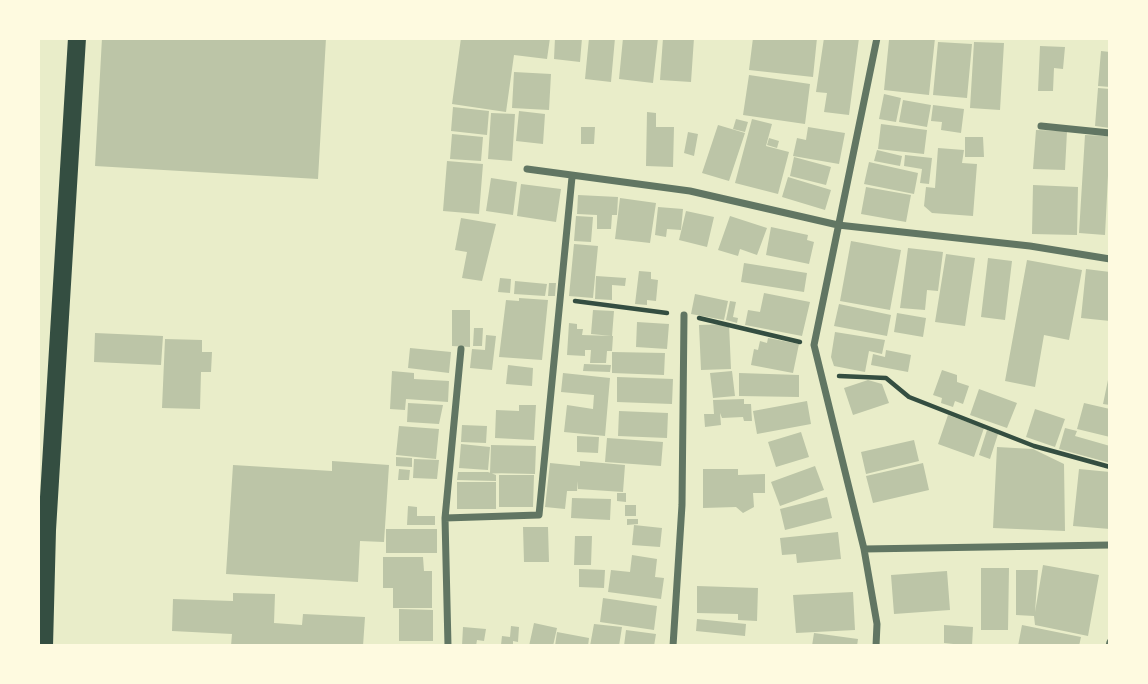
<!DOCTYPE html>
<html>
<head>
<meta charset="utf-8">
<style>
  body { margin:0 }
  #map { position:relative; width:1148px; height:684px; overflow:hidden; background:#e9edc9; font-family:"DM Sans",sans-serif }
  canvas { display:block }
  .frame { position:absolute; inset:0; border:40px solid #fefae0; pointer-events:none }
</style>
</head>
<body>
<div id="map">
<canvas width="1148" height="684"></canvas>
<div class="frame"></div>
</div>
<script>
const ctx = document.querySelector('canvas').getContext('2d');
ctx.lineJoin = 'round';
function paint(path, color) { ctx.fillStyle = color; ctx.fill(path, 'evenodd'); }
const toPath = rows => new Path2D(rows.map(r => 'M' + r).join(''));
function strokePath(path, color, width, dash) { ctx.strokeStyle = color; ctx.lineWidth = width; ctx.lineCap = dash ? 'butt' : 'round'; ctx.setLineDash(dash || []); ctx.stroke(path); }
paint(toPath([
  [102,38,326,38,318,179,95,166],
  [461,38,550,38,547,59,514,55,506,112,452,104],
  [555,38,582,38,580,62,554,59],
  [589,38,615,38,611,82,585,79],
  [623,38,658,38,653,83,619,79],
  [663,38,694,38,691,82,660,80],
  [753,38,817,38,813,77,749,70],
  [824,38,859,38,849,115,824,112,827,93,816,92],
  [935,38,929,95,884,90,889,40],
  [938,42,972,44,967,98,933,95],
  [974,42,1004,43,1000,110,970,108],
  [1040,46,1065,47,1063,69,1054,68,1053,91,1038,91],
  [1101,51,1110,52,1110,87,1098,86],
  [514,72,551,74,549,110,512,108],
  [749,75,810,84,805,124,743,115],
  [1098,88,1110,89,1110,128,1095,126],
  [884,94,901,98,896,122,879,119],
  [903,100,931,105,927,127,899,122],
  [933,105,964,109,961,133,941,130,942,122,931,121],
  [453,107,489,111,487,135,451,131],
  [519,111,545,114,543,144,516,141],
  [647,112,656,113,656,127,674,127,673,167,646,166],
  [491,113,515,114,512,161,488,159],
  [736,119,748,122,745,132,733,129],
  [752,119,772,124,766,146,789,152,778,194,735,183],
  [881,124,927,130,924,154,878,149],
  [718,125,745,133,729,181,702,173],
  [581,127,595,127,594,144,581,144],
  [808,127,845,133,839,164,793,156,797,138,806,140],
  [1036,130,1067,131,1065,170,1033,169],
  [688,132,698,134,694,156,684,153],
  [452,134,483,137,481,161,450,159],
  [1085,135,1110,136,1105,235,1079,233],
  [965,137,983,137,984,157,965,157],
  [769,138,779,141,777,148,767,145],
  [938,148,964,150,962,163,977,164,973,216,932,213,924,206,926,187,935,188],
  [877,150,902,156,900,166,874,161],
  [905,155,932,158,929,184,920,183,922,169,904,166],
  [794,157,831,167,826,185,790,176],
  [447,161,483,164,479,214,443,211],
  [869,162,918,173,914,194,864,184],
  [788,177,831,190,825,210,782,197],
  [491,178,517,182,513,215,486,211],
  [521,184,561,189,556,222,517,216],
  [1033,185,1078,187,1077,235,1032,234],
  [866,187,911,195,906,222,861,214],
  [578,195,618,197,617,215,612,215,611,229,597,229,597,215,577,214],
  [620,198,656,203,650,243,615,239],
  [658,207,683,209,681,230,667,229,666,237,655,235],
  [686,211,714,217,707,247,679,240],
  [576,216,593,217,591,242,574,241],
  [730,216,767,228,757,255,740,249,738,256,718,250],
  [461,218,496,224,482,281,462,278,467,252,455,250],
  [771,227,808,235,807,240,814,242,809,264,766,255],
  [851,241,901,250,890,310,840,301],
  [574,244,598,246,593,298,569,296],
  [908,248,943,252,938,291,927,290,925,310,900,308],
  [946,254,975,258,965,326,935,322],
  [988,258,1012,261,1005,320,981,317],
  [1027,260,1082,270,1069,340,1044,335,1035,387,1005,381],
  [744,263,807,273,804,292,741,282],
  [1086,269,1110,272,1110,321,1081,318],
  [639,271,651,272,651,279,658,280,656,301,647,300,647,305,635,304],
  [596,276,626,278,625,286,612,285,612,300,595,299],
  [500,278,511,279,510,293,498,292],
  [515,281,547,284,545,296,514,294],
  [549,283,556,283,555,296,548,296],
  [764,293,810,302,802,336,745,325,748,310,760,312],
  [695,294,728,301,724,320,691,314],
  [519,298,548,300,542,360,499,357,506,300,519,301],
  [730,301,736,302,733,317,738,318,737,323,726,320],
  [839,304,891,315,887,336,834,326],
  [452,310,470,310,470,347,452,346],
  [593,310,614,311,612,336,591,334],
  [897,313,926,318,923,337,894,332],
  [637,322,669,324,667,349,636,347],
  [569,323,577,324,577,329,583,329,582,335,613,336,612,351,607,351,606,363,590,363,591,350,585,350,585,356,567,355],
  [729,324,731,369,701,370,699,325],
  [474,328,483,328,482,346,473,346],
  [835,332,885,340,882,354,869,351,865,372,834,366,831,357],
  [95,333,163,336,161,365,94,362],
  [486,335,496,336,492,370,470,368,472,349,485,350],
  [768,338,799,344,793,373,751,365,754,349,758,350,760,341,767,343],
  [165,339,202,340,202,352,212,352,211,372,201,372,200,409,162,408],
  [410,348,451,352,449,373,408,368],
  [886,350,911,355,908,372,871,365,873,354,885,357],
  [612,352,665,353,664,375,612,373],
  [584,364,611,365,610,372,583,371],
  [508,365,533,368,532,386,506,384],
  [942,370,957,375,957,382,969,386,963,404,955,401,953,407,941,403,942,398,933,395],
  [392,371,414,373,414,379,449,381,448,402,406,399,405,410,390,409],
  [732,371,735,396,713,398,710,373],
  [563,373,610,378,605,436,564,432,567,405,593,409,594,395,561,392],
  [739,373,799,375,799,397,739,396],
  [617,377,673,379,672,404,617,402],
  [868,380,882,384,889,403,853,415,844,388],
  [1108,380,1110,380,1110,405,1103,404],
  [979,389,1017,403,1007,428,970,415],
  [744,399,744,404,751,404,752,421,744,421,743,417,722,418,720,413,721,425,705,427,704,414,714,414,713,400],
  [807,401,811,424,757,434,753,411],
  [408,403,443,405,439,424,407,422],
  [1084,403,1110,409,1110,437,1077,429],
  [519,405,536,405,534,440,495,438,496,410,519,411],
  [1035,409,1065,419,1055,447,1026,437],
  [619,411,668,413,667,438,618,436],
  [948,415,984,428,974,457,938,444],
  [462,425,487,426,486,443,461,442],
  [399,426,439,429,436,459,396,455],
  [1065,428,1077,431,1075,436,1110,446,1110,463,1059,449],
  [987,430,998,434,990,459,979,455],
  [801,432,809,457,776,467,768,442],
  [577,436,599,437,598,453,577,452],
  [607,438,663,442,661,466,605,462],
  [914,440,919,461,866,474,861,452],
  [461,444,490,447,488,470,459,468],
  [491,445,536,446,535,474,490,473],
  [997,447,1033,449,1064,464,1065,531,993,528],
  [396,457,412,458,412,467,396,466],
  [414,459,439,460,437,479,413,478],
  [332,461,389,465,384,542,360,541,358,582,226,574,233,465,332,471],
  [580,461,625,465,623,492,578,489,578,481,577,491,567,491,565,509,545,507,550,463,580,466],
  [923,463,929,490,873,503,866,476],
  [815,466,824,490,780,506,771,482],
  [399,469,410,470,409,480,398,480],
  [703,469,738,469,738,475,765,474,765,493,753,493,754,507,743,513,736,507,703,508],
  [1079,469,1110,472,1110,529,1073,526],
  [458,472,488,472,496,475,496,481,457,480],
  [499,475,534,475,533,507,499,507],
  [457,482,496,482,496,509,457,509],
  [617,493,626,493,626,502,617,501],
  [827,497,832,518,785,530,780,509],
  [572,498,611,499,610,520,571,518],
  [625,505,636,505,636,516,625,516],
  [408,506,417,507,417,516,435,516,435,525,407,525],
  [627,519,638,519,638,524,627,525],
  [634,525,662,528,660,547,632,545],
  [523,527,548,527,549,562,524,562],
  [386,529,437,529,437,553,386,553],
  [838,532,841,559,797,563,796,554,782,555,780,538],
  [575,536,592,536,591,565,574,565],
  [632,555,657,559,655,577,664,578,661,599,608,592,611,570,630,572],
  [383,557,423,557,424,571,432,571,432,608,393,608,393,588,383,588],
  [1043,565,1099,575,1088,636,1035,625,1034,616,1016,615,1016,570,1038,570,1035,612],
  [981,568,1009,568,1008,630,981,630],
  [579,569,605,570,604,588,579,587],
  [947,571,950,610,894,614,891,575],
  [697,586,758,588,757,621,738,620,738,614,697,613],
  [853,592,855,630,796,633,793,595],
  [233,593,275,594,274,623,302,625,303,614,365,617,363,646,231,646,232,634,172,631,173,599,233,601],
  [603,598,657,606,654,630,600,622],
  [399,609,433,610,433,641,399,641],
  [697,619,746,624,745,636,696,631],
  [534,623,557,628,553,646,529,646],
  [594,624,622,627,619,646,590,646],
  [944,625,973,627,972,646,944,643],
  [1022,625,1081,637,1079,646,1018,646],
  [511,626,519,627,518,642,513,641,513,646,501,645,502,636,510,637],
  [463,627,486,629,484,641,477,640,476,646,462,646],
  [626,630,656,634,654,646,624,646],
  [557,632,589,638,588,646,555,646],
  [814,633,858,639,857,646,812,646]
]), '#bcc5a7');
strokePath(toPath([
  [575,301,667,313],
  [699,318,800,342],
  [839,376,886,378,909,397,1034,446,1110,467]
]), '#344e41', 4.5);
strokePath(toPath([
  [1041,126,1110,133],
  [527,169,690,191,838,225,1030,246,1110,259],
  [445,518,539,515,572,177],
  [864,549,1110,545],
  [448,646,445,518,461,349],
  [673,646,682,505,684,315],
  [876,646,877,624,864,549,814,345,877,38],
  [1109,646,1110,642]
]), '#617663', 7);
strokePath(toPath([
  [44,646,47,530,77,38]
]), '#344e41', 18);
</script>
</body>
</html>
